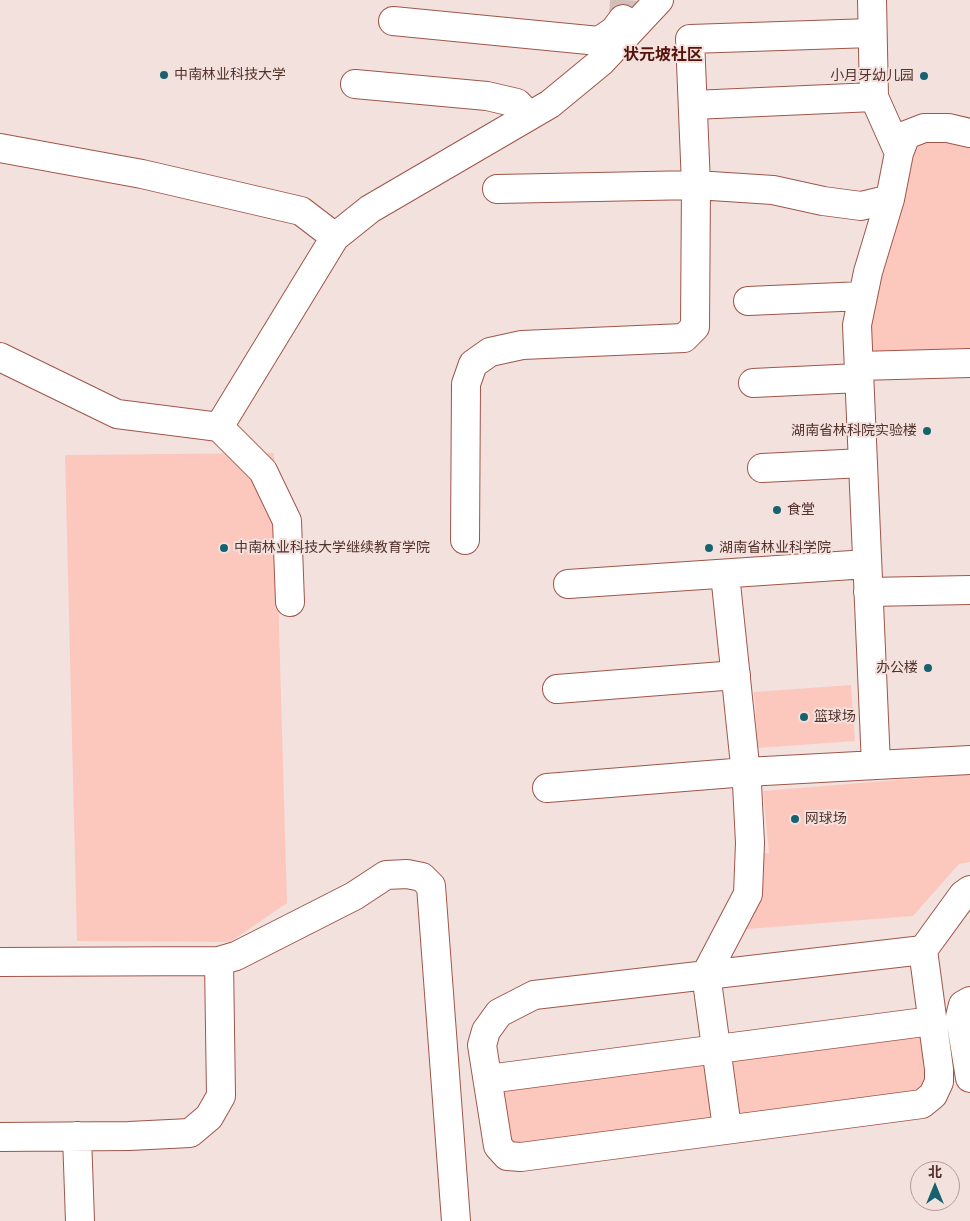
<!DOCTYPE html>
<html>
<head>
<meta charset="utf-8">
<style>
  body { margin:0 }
  #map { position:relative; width:970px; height:1221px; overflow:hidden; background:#f3e1de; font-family:Manrope,"Noto Sans SC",sans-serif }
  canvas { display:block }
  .north { position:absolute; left:910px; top:1161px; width:50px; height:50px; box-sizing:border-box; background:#f3e1de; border:1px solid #b39b96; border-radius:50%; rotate:0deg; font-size:14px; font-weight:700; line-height:20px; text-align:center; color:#53322b }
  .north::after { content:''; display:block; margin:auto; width:18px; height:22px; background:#17626f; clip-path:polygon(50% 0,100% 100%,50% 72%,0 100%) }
</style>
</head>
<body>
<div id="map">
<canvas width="970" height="1221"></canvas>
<div class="north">北</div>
</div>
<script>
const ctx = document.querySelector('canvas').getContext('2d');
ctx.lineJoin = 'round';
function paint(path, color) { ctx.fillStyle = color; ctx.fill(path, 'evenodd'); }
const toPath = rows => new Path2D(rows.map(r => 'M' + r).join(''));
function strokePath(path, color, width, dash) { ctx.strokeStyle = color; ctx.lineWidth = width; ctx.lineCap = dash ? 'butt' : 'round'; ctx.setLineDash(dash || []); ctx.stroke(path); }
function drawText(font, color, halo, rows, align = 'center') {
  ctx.font = font + ' Manrope,"Noto Sans SC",sans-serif'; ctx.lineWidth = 4; ctx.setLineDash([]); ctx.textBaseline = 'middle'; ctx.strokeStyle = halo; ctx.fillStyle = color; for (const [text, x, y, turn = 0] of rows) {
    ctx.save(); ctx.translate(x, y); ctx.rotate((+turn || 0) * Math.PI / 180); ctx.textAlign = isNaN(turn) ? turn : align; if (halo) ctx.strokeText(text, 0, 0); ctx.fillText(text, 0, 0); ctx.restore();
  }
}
paint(toPath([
  [946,140,970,142,970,356,865,359,864,318,908,166,921,142],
  [274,453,287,903,230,942,77,941,65,455],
  [851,685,855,741,758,748,754,692],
  [970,774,970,862,959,864,913,916,735,930,756,854,769,853,763,791],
  [922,1031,928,1080,922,1093,512,1146,496,1087]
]), '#fcc8be');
strokePath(toPath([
  [623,19,624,0]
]), '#d3beba', 28, [28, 14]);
const minor = toPath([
  [872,0,874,97,899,153],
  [393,21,599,41,614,31,623,19],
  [355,84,487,96,517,103,529,116],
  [693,105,874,97],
  [0,148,142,174,301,211,335,237],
  [497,189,696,185,773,190,823,201,861,206,890,199],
  [748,301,863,296],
  [0,357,117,414,219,427,335,237,370,209,550,104,601,62,659,0],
  [859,366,970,363],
  [753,383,859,378],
  [219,427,263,471,287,521,290,602],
  [762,468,863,463],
  [465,540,466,384,473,364,490,352,522,345,684,338,695,327,696,185,690,39,872,33],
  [725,574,747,784,750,843,748,894,706,974,727,1128],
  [568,584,867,564],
  [868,592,970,590],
  [557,689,736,675],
  [876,765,857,325,868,272,890,199,899,153,906,135,924,128,948,128,970,133],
  [547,788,746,772,970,760],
  [923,950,939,1069,939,1082,933,1095,922,1104,521,1157,507,1156,498,1146,482,1045,486,1031,499,1013,534,995,923,950,963,895,970,890],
  [0,962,219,961,236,956,354,896,386,875,407,874,422,877,431,886,456,1221],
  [970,1001,963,1005,960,1017,970,1078],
  [488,1079,932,1021],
  [77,1136,80,1221],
  [0,1137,129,1136,190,1133,209,1117,221,1096,219,961]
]);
strokePath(minor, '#9f5649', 30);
strokePath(minor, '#fff', 28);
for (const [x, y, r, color] of [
  [164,75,5,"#17626f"],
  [924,76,5,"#17626f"],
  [927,431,5,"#17626f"],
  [777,510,5,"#17626f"],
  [224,548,5,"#17626f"],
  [709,548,5,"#17626f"],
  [928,668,5,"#17626f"],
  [804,717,5,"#17626f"],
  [795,819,5,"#17626f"]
]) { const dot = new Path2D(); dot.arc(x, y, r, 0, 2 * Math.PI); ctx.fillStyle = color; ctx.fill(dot); strokePath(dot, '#f3e1de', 2); }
drawText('14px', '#53322b', '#f3e1de', [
  ["中南林业科技大学",174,75],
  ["小月牙幼儿园",914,76,"right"],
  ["湖南省林科院实验楼",917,431,"right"],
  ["食堂",787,510],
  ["中南林业科技大学继续教育学院",234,548],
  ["湖南省林业科学院",719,548],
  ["办公楼",918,668,"right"],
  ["篮球场",814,717],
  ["网球场",805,819]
], 'left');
drawText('bold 16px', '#551208', '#f3e1de', [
  ["状元坡社区",663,56]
]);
</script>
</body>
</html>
